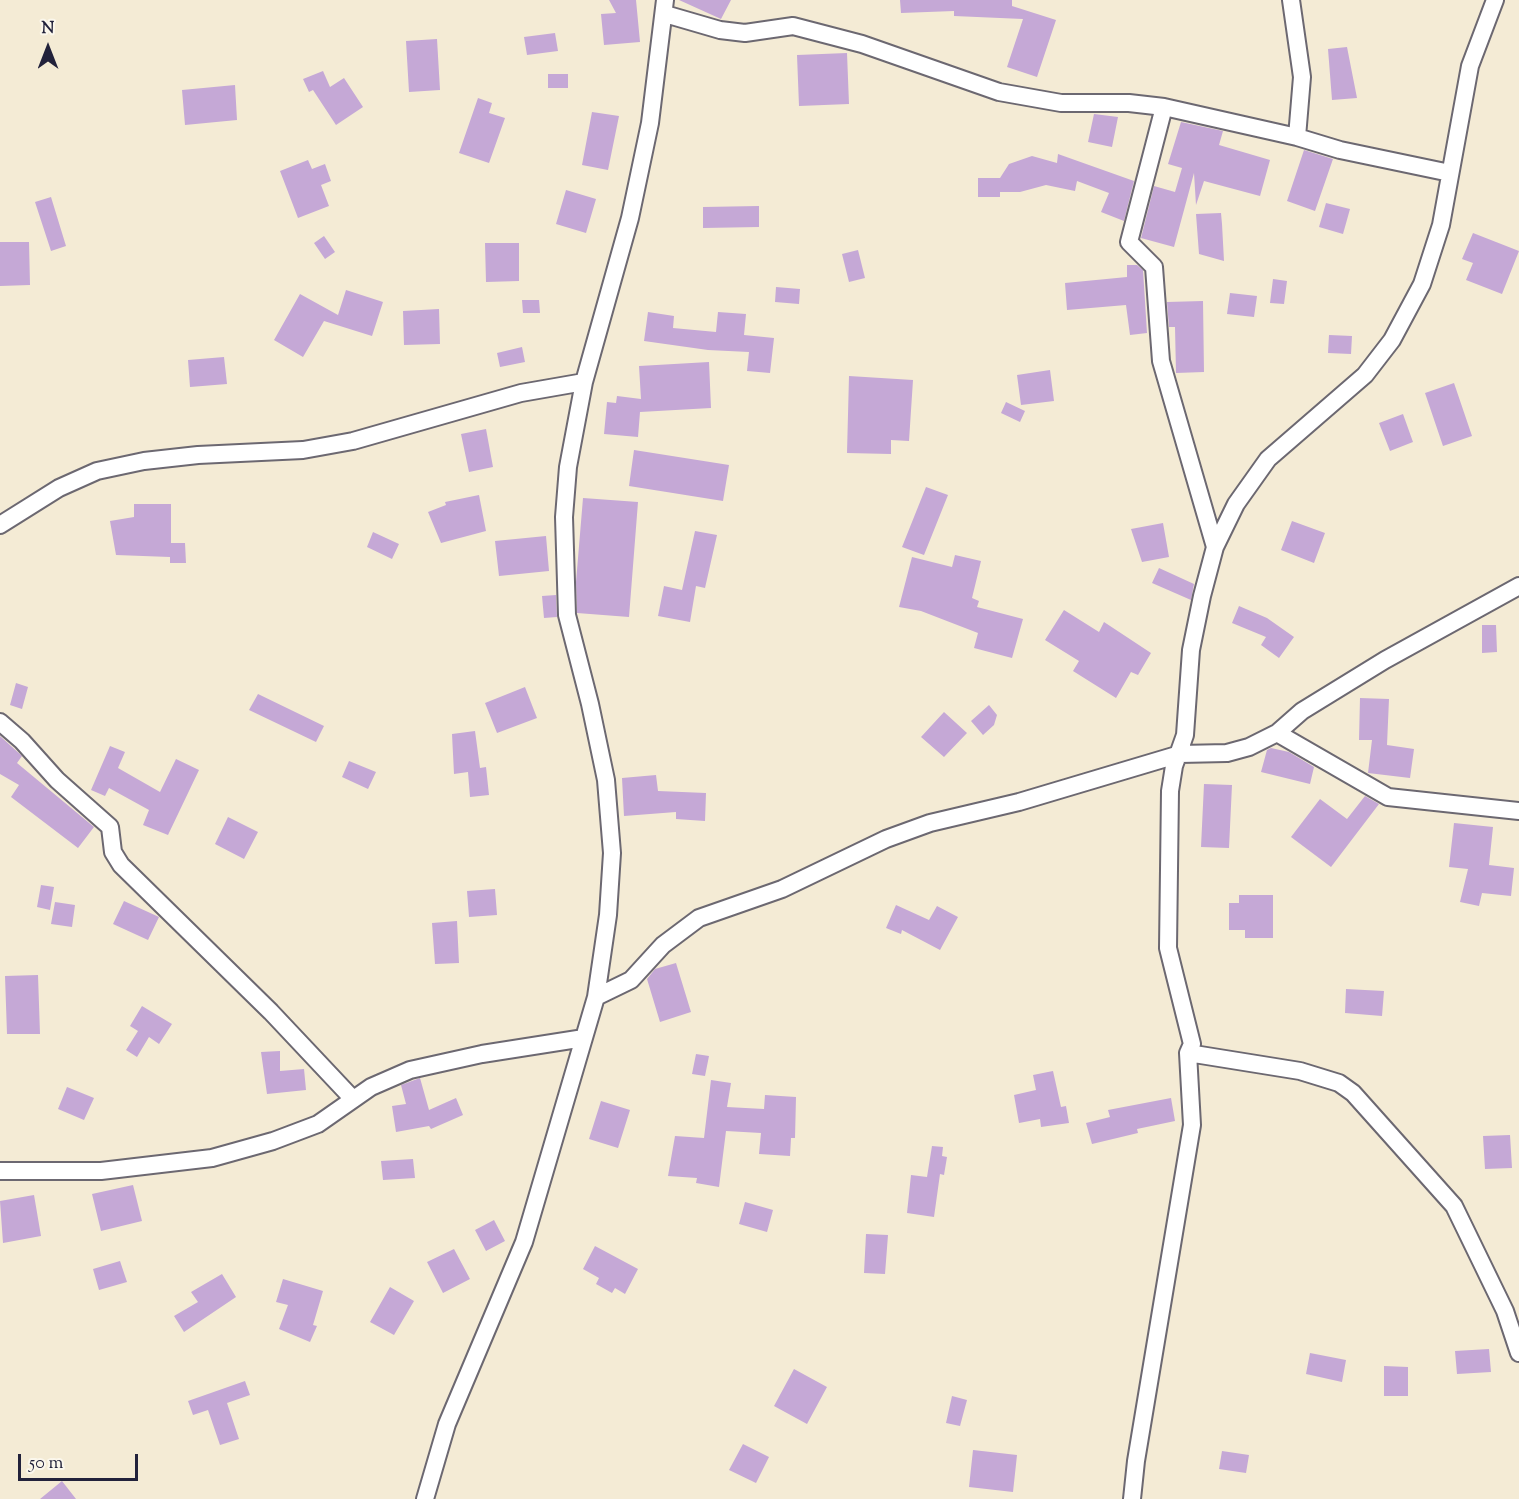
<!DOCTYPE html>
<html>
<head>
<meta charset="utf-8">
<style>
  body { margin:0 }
  #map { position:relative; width:1519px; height:1499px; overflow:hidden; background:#f4ebd5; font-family:"Sorts Mill Goudy",serif }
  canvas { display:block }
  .north { position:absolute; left:18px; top:18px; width:60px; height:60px; -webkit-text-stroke:4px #fbf7ec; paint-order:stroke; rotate:0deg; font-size:16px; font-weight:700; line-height:24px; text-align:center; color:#22223b }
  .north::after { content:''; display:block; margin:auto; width:21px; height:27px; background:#22223b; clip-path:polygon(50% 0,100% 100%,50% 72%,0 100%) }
  .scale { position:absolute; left:18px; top:1454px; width:120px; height:27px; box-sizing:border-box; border:3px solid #22223b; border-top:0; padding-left:8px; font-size:18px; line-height:21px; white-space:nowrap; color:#22223b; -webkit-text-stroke:4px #fbf7ec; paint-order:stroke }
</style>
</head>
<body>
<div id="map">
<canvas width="1519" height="1499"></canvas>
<div class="north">N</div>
<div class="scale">50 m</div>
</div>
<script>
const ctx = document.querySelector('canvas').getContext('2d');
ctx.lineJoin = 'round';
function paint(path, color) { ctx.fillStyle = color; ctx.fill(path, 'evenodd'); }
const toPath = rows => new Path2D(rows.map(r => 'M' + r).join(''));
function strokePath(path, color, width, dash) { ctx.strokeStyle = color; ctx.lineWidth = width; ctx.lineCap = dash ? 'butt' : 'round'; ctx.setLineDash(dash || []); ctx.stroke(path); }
paint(toPath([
  [609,0,636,0,640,42,604,45,601,14,616,13],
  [679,0,731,0,721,19],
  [900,0,1012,0,1012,6,1056,20,1037,77,1007,67,1023,19,954,16,954,11,901,13],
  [555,33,558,51,527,55,524,37],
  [437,39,440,90,409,92,406,41],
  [1347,47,1357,98,1332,100,1328,49],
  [847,53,849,104,799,106,797,55],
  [323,71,330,87,344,78,363,107,336,125,313,90,309,92,303,79],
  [548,74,568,74,568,88,548,88],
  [235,85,237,120,185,125,182,90],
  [478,98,492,103,489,113,505,118,489,163,459,153],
  [592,112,619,116,608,170,582,165],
  [1094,114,1118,117,1112,147,1088,142],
  [1181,122,1223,131,1219,145,1270,160,1260,196,1204,181,1196,205,1194,173,1174,247,1141,238,1154,186,1175,192,1182,168,1168,164],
  [1304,150,1333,159,1315,211,1287,201],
  [1058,154,1134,181,1124,221,1101,212,1109,193,1077,181,1075,191,1046,185,1020,192,1000,192,1000,197,978,197,978,178,1000,178,1009,164,1032,156,1057,163],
  [308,160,312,169,325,164,331,181,321,185,329,206,298,218,280,171],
  [566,190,596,199,586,233,556,224],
  [51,197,66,246,51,251,35,202],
  [1326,203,1350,209,1343,234,1319,227],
  [759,206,759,227,703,228,703,207],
  [1221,213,1222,224,1224,261,1199,254,1196,214],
  [1473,233,1519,251,1502,294,1466,280,1473,263,1462,259],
  [324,236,335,252,325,259,314,243],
  [0,242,29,242,30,285,0,286],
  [485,243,519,243,519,281,486,282],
  [858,250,865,278,849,282,842,254],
  [1127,265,1137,265,1143,270,1147,333,1130,335,1126,305,1067,310,1065,283,1127,277],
  [1273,279,1287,281,1284,304,1270,303],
  [776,287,800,289,799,304,775,302],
  [346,290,383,302,372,336,324,321,303,357,274,340,300,294,338,315],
  [1230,293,1257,296,1254,317,1227,314],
  [522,300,539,300,540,313,523,313],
  [1203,301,1204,372,1176,373,1175,327,1169,327,1167,302],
  [439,309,440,344,404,345,403,311],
  [648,312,674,316,673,328,716,332,718,312,746,314,744,335,774,338,770,373,747,371,749,352,708,350,644,341],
  [1329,335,1352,336,1351,354,1328,353],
  [522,347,525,362,500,367,497,353],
  [224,357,227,384,190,387,188,360],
  [709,362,711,408,640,412,638,437,604,434,607,402,616,403,617,396,641,399,639,366],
  [1050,370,1054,401,1021,405,1017,375],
  [849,376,913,380,909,441,891,440,891,454,847,453],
  [1454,383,1472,436,1443,446,1425,393],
  [1006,402,1025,411,1020,422,1001,413],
  [1403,414,1413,442,1390,451,1379,423],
  [486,429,493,467,469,472,461,434],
  [634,450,729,465,723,501,629,486],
  [926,487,948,495,924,555,902,547],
  [479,495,486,531,441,543,428,512,446,505,445,502],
  [583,498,638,502,629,617,577,613,576,582],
  [134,504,171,504,171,543,185,543,186,563,170,563,170,557,116,555,110,521,134,517],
  [1292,521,1325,533,1314,563,1281,550],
  [1163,523,1169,557,1142,562,1131,529],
  [695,531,717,535,705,588,696,586,690,622,658,616,664,586,682,590],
  [373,532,399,544,392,559,367,547],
  [546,536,549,571,499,576,495,541],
  [955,555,981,561,972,598,979,601,977,607,1023,619,1012,658,974,648,978,633,921,611,899,607,912,557,952,567],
  [1159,568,1194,584,1191,600,1152,583],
  [556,595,557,617,544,618,542,596],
  [1239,606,1267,618,1294,637,1279,658,1261,645,1266,637,1232,623],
  [1064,610,1099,632,1104,622,1151,653,1138,675,1131,672,1116,698,1073,671,1079,661,1045,640],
  [1482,625,1496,625,1497,652,1482,653],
  [16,683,28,687,22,709,10,705],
  [525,687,537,718,497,733,485,703],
  [258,694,324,726,316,742,249,710],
  [1360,698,1389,699,1387,745,1414,749,1410,778,1368,773,1372,740,1359,740],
  [989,705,997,715,994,725,983,735,971,721],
  [944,712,967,733,944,757,921,737],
  [475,731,480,768,486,767,489,795,470,797,468,772,454,774,452,734],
  [0,736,22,756,17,763,94,827,78,848,11,797,19,785,0,774],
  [110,746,125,752,118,768,160,792,176,759,199,770,168,835,143,825,149,810,109,788,105,796,91,790],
  [1271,748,1289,752,1314,767,1310,784,1261,772,1267,750],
  [349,761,376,772,368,789,342,777],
  [656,775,658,791,706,793,705,821,676,819,676,812,624,816,622,778],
  [1204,784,1232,785,1229,848,1201,847],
  [1365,796,1379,804,1331,867,1291,837,1320,799,1347,819],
  [228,817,258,832,244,859,215,844],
  [1454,823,1493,827,1489,865,1514,868,1511,896,1482,893,1479,906,1460,902,1468,869,1449,867],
  [41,885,54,887,50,910,37,907],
  [495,889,497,915,469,917,467,891],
  [1239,895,1273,895,1273,938,1245,938,1245,930,1229,930,1229,903,1239,903],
  [124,901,159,917,148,940,113,924],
  [55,902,75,905,72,927,51,924],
  [896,905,929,920,937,906,958,917,940,950,902,930,901,934,886,928],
  [457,921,459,963,435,964,432,923],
  [676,963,691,1012,660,1022,647,979,655,969],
  [38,975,40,1034,7,1034,5,976],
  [1346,989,1384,991,1382,1016,1345,1013],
  [142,1006,172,1024,159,1044,149,1037,137,1057,126,1050,138,1031,130,1026],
  [280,1051,280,1071,304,1069,306,1090,267,1094,261,1052],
  [696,1054,709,1056,705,1076,692,1074],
  [1053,1071,1061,1107,1066,1106,1069,1123,1041,1127,1040,1119,1019,1123,1014,1095,1036,1090,1033,1075],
  [420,1078,429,1110,456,1098,463,1115,431,1129,429,1126,396,1132,392,1106,406,1104,401,1085],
  [711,1080,731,1083,727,1107,764,1109,765,1095,796,1097,795,1138,791,1138,790,1156,759,1154,761,1133,726,1131,719,1187,696,1183,697,1178,668,1176,675,1136,704,1138],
  [67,1087,94,1098,84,1120,58,1109],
  [1171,1098,1175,1121,1137,1129,1138,1133,1092,1144,1086,1123,1110,1117,1108,1110],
  [601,1101,630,1110,618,1148,589,1139],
  [1510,1135,1512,1168,1485,1169,1483,1136],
  [932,1146,943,1147,942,1156,947,1157,944,1175,940,1174,934,1217,907,1213,911,1175,927,1177],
  [413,1159,415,1178,383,1180,381,1161],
  [133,1185,142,1221,101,1231,92,1194],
  [34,1195,41,1236,3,1243,0,1201],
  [745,1202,773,1210,767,1232,739,1224],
  [494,1220,505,1241,486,1251,475,1230],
  [866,1234,888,1235,885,1274,864,1273],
  [595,1246,638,1269,625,1294,615,1288,612,1293,596,1284,599,1278,583,1269],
  [454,1249,470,1279,443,1293,427,1262],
  [120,1261,127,1282,99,1290,93,1269],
  [222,1274,236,1297,184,1332,174,1316,198,1302,191,1292],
  [283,1279,323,1291,313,1325,317,1326,310,1342,279,1329,288,1305,276,1302],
  [390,1287,414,1301,394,1335,370,1322],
  [1489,1349,1491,1372,1457,1374,1455,1351],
  [1310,1353,1346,1360,1342,1382,1306,1374],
  [1384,1366,1408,1367,1408,1396,1384,1396],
  [794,1369,827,1387,807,1424,774,1406],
  [245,1381,250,1395,227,1403,239,1439,220,1445,208,1410,193,1415,188,1401],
  [952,1396,967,1400,960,1426,946,1423],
  [743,1444,769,1457,756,1483,729,1470],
  [973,1450,1017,1455,1013,1492,969,1487],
  [1222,1451,1249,1455,1246,1473,1219,1469],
  [62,1481,76,1499,40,1499]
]), '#c5a8d6');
const minor = toPath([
  [1291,0,1302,77,1297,137],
  [665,14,720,30,745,33,793,26,862,44,999,92,1061,103,1129,103,1164,107,1297,137,1340,150,1450,173],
  [1164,107,1129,242,1154,267,1161,361,1215,547],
  [0,525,59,488,97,471,144,461,198,455,303,450,353,441,521,393,584,382],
  [0,722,22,741,57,780,110,827,113,852,121,865,271,1012,352,1098],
  [1277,733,1388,797,1519,811],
  [596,997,631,980,663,945,699,918,782,889,886,839,930,823,1019,802,1180,754,1227,753,1249,747,1277,733,1302,711,1385,660,1519,586],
  [1188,1053,1300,1071,1339,1083,1353,1093,1454,1206,1505,1311,1519,1353],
  [0,1171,101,1171,212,1158,273,1141,318,1124,371,1087,410,1070,482,1054,584,1038],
  [425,1499,447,1424,524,1242,596,997,608,915,612,853,606,780,590,704,567,615,564,517,568,467,584,382,630,218,650,123,665,0],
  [1132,1499,1136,1461,1192,1125,1188,1053,1192,1044,1168,948,1170,791,1174,766,1185,735,1191,650,1202,596,1215,547,1236,504,1268,459,1365,375,1392,340,1422,284,1441,225,1470,66,1495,0]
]);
strokePath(minor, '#6c6871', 20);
strokePath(minor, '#fff', 16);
</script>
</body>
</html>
